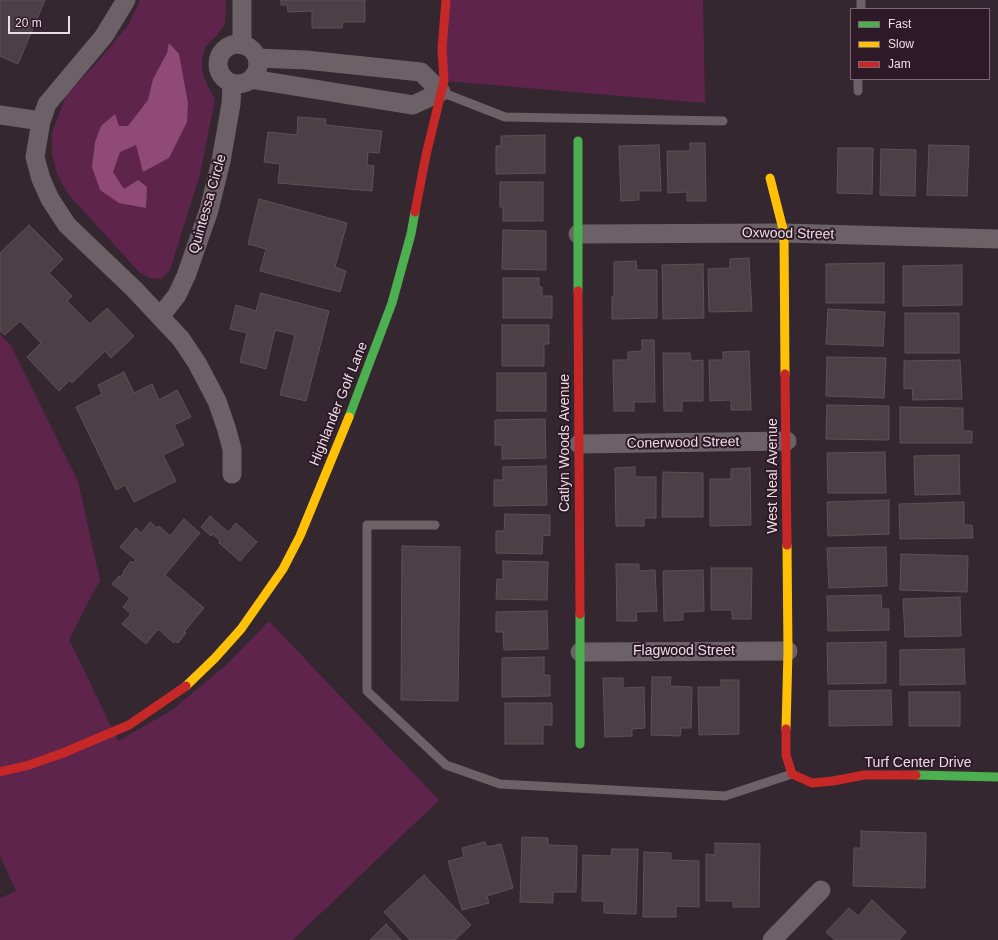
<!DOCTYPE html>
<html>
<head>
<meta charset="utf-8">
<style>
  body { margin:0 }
  #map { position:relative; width:998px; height:940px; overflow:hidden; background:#34272f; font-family:Arial,sans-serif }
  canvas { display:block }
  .legend { position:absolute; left:850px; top:8px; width:140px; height:72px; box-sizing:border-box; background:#2e1926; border:1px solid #7a6772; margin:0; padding:5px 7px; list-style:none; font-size:12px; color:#ecdde5 }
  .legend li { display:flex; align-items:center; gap:8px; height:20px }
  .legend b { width:20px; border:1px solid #7a6772 }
  .scale { position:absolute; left:8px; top:16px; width:62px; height:18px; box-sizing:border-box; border:2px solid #ecdde5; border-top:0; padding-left:5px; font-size:12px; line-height:14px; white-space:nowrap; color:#ecdde5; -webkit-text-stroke:3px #2e1926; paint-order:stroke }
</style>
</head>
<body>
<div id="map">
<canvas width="998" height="940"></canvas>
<ul class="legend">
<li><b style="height:5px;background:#4caf50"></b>Fast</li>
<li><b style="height:5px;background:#ffc107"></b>Slow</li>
<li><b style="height:5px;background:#c62828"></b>Jam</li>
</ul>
<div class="scale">20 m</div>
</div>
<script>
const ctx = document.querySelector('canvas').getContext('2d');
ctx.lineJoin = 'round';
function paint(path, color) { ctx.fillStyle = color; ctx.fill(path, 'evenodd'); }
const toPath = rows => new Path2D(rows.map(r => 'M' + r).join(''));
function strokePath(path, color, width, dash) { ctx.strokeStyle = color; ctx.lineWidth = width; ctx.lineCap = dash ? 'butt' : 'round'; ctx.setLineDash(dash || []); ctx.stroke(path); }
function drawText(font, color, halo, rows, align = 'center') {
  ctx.font = font + ' Arial,sans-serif'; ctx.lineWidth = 4; ctx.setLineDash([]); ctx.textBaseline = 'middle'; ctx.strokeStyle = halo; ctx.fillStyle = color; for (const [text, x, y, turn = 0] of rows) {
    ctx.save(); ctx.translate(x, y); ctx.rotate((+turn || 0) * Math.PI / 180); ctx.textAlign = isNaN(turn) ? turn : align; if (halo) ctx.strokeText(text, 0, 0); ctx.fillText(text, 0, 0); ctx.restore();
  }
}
paint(toPath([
  [140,0,226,0,225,24,217,35,205,47,202,60,202,71,207,85,215,100,200,174,170,270,161,279,150,278,139,272,68,194,57,174,52,154,52,133,66,95,101,58,128,25],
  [449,0,703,0,705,103,444,81],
  [0,334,10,344,78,481,100,580,69,639,118,741,172,710,226,665,269,621,439,800,293,940,0,940,0,898,16,891,0,856]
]), '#5e244c');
paint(toPath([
  [169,43,179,54,188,103,187,122,169,158,143,172,136,145,120,152,113,172,124,189,138,180,147,187,146,208,119,203,100,190,92,167,95,142,101,126,115,114,119,126,128,126,148,100,153,79,167,53]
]), '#8f4a77');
const building = toPath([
  [0,0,45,0,18,64,0,56,0,0],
  [281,0,365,0,365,22,343,22,342,28,312,28,312,11,288,12,287,5,281,5,281,0],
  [298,117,326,119,325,125,382,131,379,153,368,152,367,165,374,166,372,191,278,183,280,164,264,162,268,132,297,135,298,117],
  [545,135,545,173,496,174,496,146,501,146,501,136,545,135],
  [690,143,705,143,706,201,687,201,687,192,668,193,667,151,690,151,690,143],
  [659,145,661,191,639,191,639,200,621,201,619,146,659,145],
  [929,145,969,146,967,196,927,195,929,145],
  [838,148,873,148,872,194,837,193,838,148],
  [881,149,916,150,915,196,880,195,881,149],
  [500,182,543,182,543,221,503,221,503,207,500,207,500,182],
  [259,199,347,223,335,267,346,271,340,292,260,271,266,249,248,244,259,199],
  [29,225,63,259,49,273,72,296,67,301,90,324,107,308,134,336,111,358,105,351,72,383,70,380,59,391,27,357,41,343,20,321,5,335,0,331,0,253,29,225],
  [503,230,546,231,546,270,502,269,503,230],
  [749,258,752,311,709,312,708,269,730,268,730,259,749,258],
  [636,261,637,270,657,270,657,318,612,319,612,297,614,297,614,262,636,261],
  [884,263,884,303,826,303,826,264,884,263],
  [703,264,704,318,663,319,662,265,703,264],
  [962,265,962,305,903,306,903,266,962,265],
  [503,278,539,278,539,287,542,287,542,296,552,296,552,318,503,318,503,278],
  [261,293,329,311,306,401,280,395,295,335,275,330,266,369,240,362,247,333,230,329,236,305,256,311,261,293],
  [828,309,885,312,883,346,826,344,828,309],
  [905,313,959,313,959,353,905,353,905,313],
  [502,325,549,325,549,344,544,344,544,366,502,366,502,325],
  [642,340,654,340,655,402,634,402,634,411,614,411,613,360,628,360,628,352,642,351,642,340],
  [749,351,751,410,731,410,731,400,710,401,709,360,723,360,723,352,749,351],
  [663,353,690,353,691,361,703,360,703,401,682,401,682,411,664,411,663,353],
  [827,357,886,358,884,398,826,396,827,357],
  [960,360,962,399,913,400,912,388,904,389,904,361,960,360],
  [124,372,134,393,152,384,159,400,177,390,191,417,174,425,184,445,163,455,176,481,134,502,125,485,116,490,76,407,102,394,98,385,124,372],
  [497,373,546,373,546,411,497,411,497,373],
  [827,405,889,406,889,440,826,439,827,405],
  [900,407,963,408,963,431,972,431,972,443,900,443,900,407],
  [545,419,546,458,502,459,502,445,495,445,495,420,545,419],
  [885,452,886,493,828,493,827,453,885,452],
  [959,455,960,494,915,495,914,456,959,455],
  [546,466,547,505,494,506,494,480,503,480,503,467,546,466],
  [635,467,635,477,656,477,656,518,644,518,644,526,616,526,615,468,635,467],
  [750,468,751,525,710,526,710,479,731,479,731,469,750,468],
  [663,472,703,473,703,517,662,517,663,472],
  [889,500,889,534,828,536,827,502,889,500],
  [964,502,964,525,972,525,973,538,900,539,899,504,964,502],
  [505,514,550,515,550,536,543,535,542,554,496,553,496,531,504,531,505,514],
  [210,516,228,532,236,523,257,542,240,561,219,543,220,541,213,534,211,536,201,527,210,516],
  [184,519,200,533,165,575,204,608,184,632,186,633,178,643,175,641,174,643,158,629,146,644,122,624,131,614,123,607,130,598,112,584,119,576,120,577,124,573,123,572,131,561,133,563,136,560,120,547,136,528,141,533,150,522,157,528,159,526,170,536,184,519],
  [402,546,460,547,458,701,401,700,402,546],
  [886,547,887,586,829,588,827,548,886,547],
  [901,554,968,556,967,592,900,590,901,554],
  [503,561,548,562,547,600,496,599,497,579,503,579,503,561],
  [616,564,639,564,639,571,655,570,657,611,636,612,637,621,617,621,616,564],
  [711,568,752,568,751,619,732,619,732,610,711,610,711,568],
  [703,570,704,611,683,612,683,620,664,621,663,571,703,570],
  [881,595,882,609,889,609,889,630,828,631,827,596,881,595],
  [960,597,961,636,905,637,903,599,960,597],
  [547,611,548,649,504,650,503,632,496,632,496,612,547,611],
  [886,642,886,683,828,684,827,643,886,642],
  [964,649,965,684,900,685,900,650,964,649],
  [544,657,544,675,550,675,550,696,502,697,502,658,544,657],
  [652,677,671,677,670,686,692,687,691,728,681,728,680,736,651,735,652,677],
  [603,678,623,678,623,688,644,687,645,728,632,729,632,736,605,737,603,678],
  [721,680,739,680,739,734,699,735,698,687,721,687,721,680],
  [891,690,892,725,829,726,829,691,891,690],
  [909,692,960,692,960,726,909,726,909,692],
  [505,703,552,703,552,725,543,725,543,744,505,744,505,703],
  [861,831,926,833,925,888,853,886,854,848,861,848,861,831],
  [522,837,548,838,548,845,577,846,576,892,553,892,553,903,520,902,522,837],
  [485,842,487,847,501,844,513,888,487,896,489,903,462,910,448,861,464,857,462,848,485,842],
  [715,843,760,844,759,907,733,907,733,901,706,901,706,854,715,855,715,843],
  [612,849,638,849,636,914,604,913,604,901,582,901,583,855,611,856,612,849],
  [644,852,671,853,671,860,699,861,699,907,676,906,676,917,643,917,644,852],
  [424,875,471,925,455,940,410,940,384,912,424,875],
  [872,900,906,932,899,940,835,940,826,932,849,908,858,916,872,900],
  [386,924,401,940,370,940,386,924]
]);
paint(building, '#4b4046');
strokePath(building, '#5e5158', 1);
strokePath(toPath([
  [861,9,861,0],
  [858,91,858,79],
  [441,92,505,117,723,121],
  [435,525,367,525,367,691,446,765,500,784,725,796,792,774]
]), '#6b6166', 9);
strokePath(toPath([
  [126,0,104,36,47,104,41,121,35,157,41,179,50,199,67,225,134,289,181,339,197,363,217,401,226,427,232,449,232,474],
  [242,0,242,45],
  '218 64a20 20 0 1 1 40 0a20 20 0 1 1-40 0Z',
  [251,79,413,105,441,92,421,72,306,60,257,58],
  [0,115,41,121],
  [578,234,784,233,998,239],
  [160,317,177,295,186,276,209,210,221,161,231,104,232,84],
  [579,444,787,441],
  [580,652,788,651],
  [772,940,821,890]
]), '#6b6166', 19);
strokePath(toPath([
  [578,141,578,291],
  [349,417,392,303,411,234,415,212],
  [580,614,580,744],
  [916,775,998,777]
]), '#4caf50', 9);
strokePath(toPath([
  [770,178,784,233,785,374],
  [186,686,215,658,241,629,283,569,300,536,349,417],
  [786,729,788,651,787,545]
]), '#ffc107', 9);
strokePath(toPath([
  [415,212,426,155,444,81,442,49,446,0],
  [578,291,580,614],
  [785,374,787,545],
  [786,729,786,755,792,774,812,783,833,781,864,775,916,775],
  [0,772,29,765,63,753,129,725,186,686]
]), '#c62828', 9);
drawText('14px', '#ecdde5', '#2e1926', [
  ["Quintessa Circle",208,204,-74],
  ["Oxwood Street",788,234,1],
  ["Highlander Golf Lane",339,404,-68],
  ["Catlyn Woods Avenue",565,443,-90],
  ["Conerwood Street",683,443,-1],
  ["West Neal Avenue",773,476,-90],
  ["Flagwood Street",684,651],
  ["Turf Center Drive",918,763]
]);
</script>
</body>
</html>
